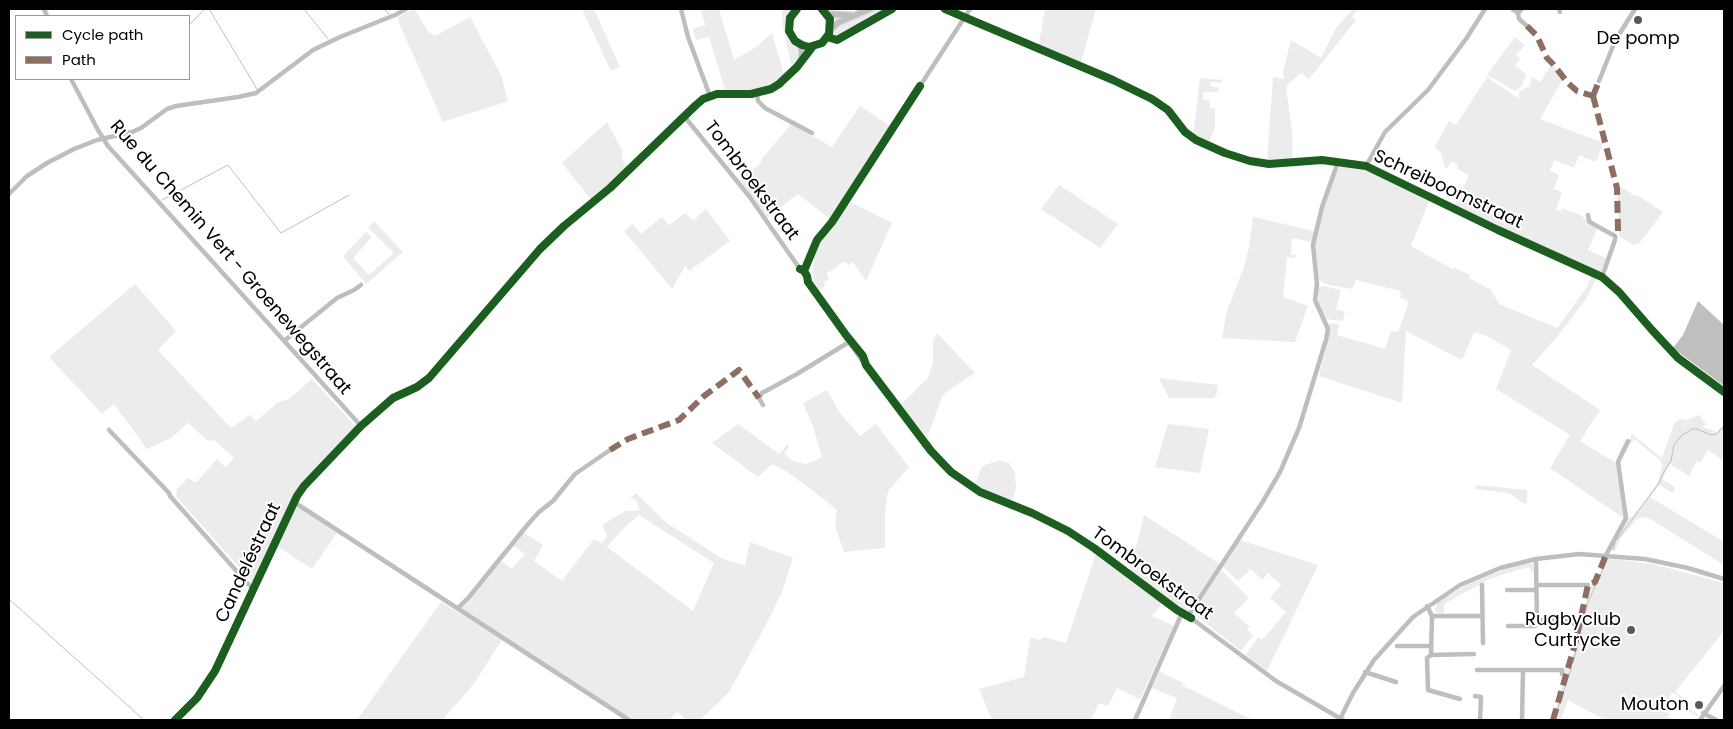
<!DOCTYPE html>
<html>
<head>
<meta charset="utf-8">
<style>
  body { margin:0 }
  #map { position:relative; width:1733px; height:729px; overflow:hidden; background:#fff; font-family:Poppins,sans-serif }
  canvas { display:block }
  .frame { position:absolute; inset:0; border:10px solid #000; pointer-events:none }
  .legend { position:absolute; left:15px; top:15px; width:175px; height:65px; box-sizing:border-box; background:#fff; border:1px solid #999; margin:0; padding:6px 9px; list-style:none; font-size:15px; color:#000 }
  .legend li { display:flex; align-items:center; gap:10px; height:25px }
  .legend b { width:25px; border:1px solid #999 }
</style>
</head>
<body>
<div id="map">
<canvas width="1733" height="729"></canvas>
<div class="frame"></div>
<ul class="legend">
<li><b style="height:6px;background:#1b5e20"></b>Cycle path</li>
<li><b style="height:6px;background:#8d6e63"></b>Path</li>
</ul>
</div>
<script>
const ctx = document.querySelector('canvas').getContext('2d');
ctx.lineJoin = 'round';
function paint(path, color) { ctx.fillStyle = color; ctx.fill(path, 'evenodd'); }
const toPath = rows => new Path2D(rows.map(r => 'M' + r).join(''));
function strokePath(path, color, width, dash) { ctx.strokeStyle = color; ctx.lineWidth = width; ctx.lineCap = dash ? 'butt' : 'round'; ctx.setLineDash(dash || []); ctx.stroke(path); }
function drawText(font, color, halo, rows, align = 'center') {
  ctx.font = font + ' Poppins,sans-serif'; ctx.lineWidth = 4; ctx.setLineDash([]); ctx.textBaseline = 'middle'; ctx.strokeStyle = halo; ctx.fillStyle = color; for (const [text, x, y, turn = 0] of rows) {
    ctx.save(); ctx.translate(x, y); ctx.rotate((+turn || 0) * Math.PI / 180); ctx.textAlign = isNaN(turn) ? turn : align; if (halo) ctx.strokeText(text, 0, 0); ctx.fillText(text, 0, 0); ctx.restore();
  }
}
paint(toPath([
  [413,9,415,9,428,32,435,36,470,17,501,75,508,101,443,122,399,23,398,17],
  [582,9,594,9,620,67,611,71],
  [705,9,719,9,734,60,756,47,772,33,784,75,765,88,753,90,725,90,709,37,696,40,693,29,705,25,701,11],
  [782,9,793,9,788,16,786,27,789,37,798,46,800,51,798,63,792,68,783,27],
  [878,9,889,9,837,38,834,37,833,32,837,26],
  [1045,9,1096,9,1080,65,1038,48],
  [1353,9,1359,9,1352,17,1356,20,1309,79,1301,73,1286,86,1292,131,1293,161,1267,162,1273,77,1284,79,1283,72,1291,40,1321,58,1336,28],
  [1515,37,1525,45,1516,55,1520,59,1515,66,1526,74,1522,86,1515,91,1487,75],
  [1552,64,1563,79,1540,119,1603,143,1596,162,1579,155,1574,168,1554,160,1550,171,1559,175,1554,189,1562,192,1556,210,1561,212,1562,208,1581,215,1592,226,1597,229,1588,250,1606,258,1601,273,1454,207,1469,175,1457,169,1458,165,1451,161,1448,168,1445,167,1440,151,1434,148,1449,121,1456,125,1487,77,1519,99,1519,92,1530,86,1532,77,1540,82],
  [1200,78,1222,80,1222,83,1211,82,1210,86,1219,88,1217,92,1203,92,1203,99,1210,101,1210,108,1215,109,1215,128,1208,144,1193,136],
  [860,106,891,127,830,219,798,194,767,218,740,180,762,162,761,160,791,124,832,147],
  [607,122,622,150,622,160,628,167,592,201,562,163],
  [1344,165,1368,169,1430,199,1411,246,1452,269,1456,268,1470,275,1469,278,1491,290,1499,304,1557,328,1587,287,1592,274,1597,277,1586,299,1557,337,1532,365,1600,410,1580,441,1616,463,1625,519,1550,468,1570,435,1496,389,1511,350,1487,336,1474,332,1462,360,1406,331,1402,403,1319,376,1328,341,1329,323,1339,324,1337,335,1385,349,1391,331,1398,332,1408,305,1407,300,1400,298,1401,291,1356,280,1352,289,1325,284,1319,280,1315,242,1323,209,1337,170],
  [1059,185,1118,224,1100,248,1041,209],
  [1617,185,1636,196,1637,195,1663,212,1648,232,1639,243,1633,245,1619,236],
  [847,200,892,223,866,281,853,262,849,265,845,261,826,274,829,279,824,283,825,286,819,290,812,278,814,256,811,255,814,248,817,248,819,239],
  [706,209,730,241,689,271,685,266,672,289,624,231,632,224,641,234,662,217,669,225,685,213,693,221],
  [1253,217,1314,231,1312,242,1292,238,1291,254,1296,255,1295,258,1287,257,1283,297,1308,306,1295,342,1222,338,1227,311,1244,267,1249,247],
  [374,221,403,252,366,284,343,256,366,232,372,237,353,258,369,275,394,253,368,228],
  [135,284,176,331,158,350,231,428,250,415,256,421,277,403,289,399,312,379,356,427,301,485,254,584,176,496,177,489,188,478,196,483,217,459,226,467,234,458,214,440,208,441,188,423,171,438,147,449,114,404,102,414,49,357],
  [1323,286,1341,290,1336,309,1345,312,1343,321,1326,319,1321,310,1317,296,1319,287],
  [937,333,975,373,946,392,942,397,927,438,901,404,927,379,933,363,933,342],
  [1159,378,1218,385,1217,393,1214,398,1169,398],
  [827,390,840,413,860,436,876,424,909,467,889,490,887,496,885,513,885,548,844,552,835,526,837,510,816,493,786,471,772,464,758,477,712,443,738,424,779,454,788,444,789,447,784,453,791,460,805,464,812,462,822,457,813,426,803,403],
  [1699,415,1706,424,1703,427,1717,432,1724,423,1724,461,1708,450,1701,462,1700,463,1697,461,1689,476,1670,464,1662,479,1675,487,1673,493,1659,485,1650,497,1724,542,1724,565,1649,518,1641,517,1636,520,1620,539,1615,551,1612,551,1611,549,1628,518,1632,517,1650,494,1657,484,1661,471,1662,464,1660,460,1634,439,1621,460,1632,434,1662,458,1674,424,1678,420,1682,419,1687,420],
  [1168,424,1209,429,1200,473,1155,467],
  [1000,460,1009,463,1015,472,1016,488,1012,500,995,495,975,485,982,466],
  [1476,485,1527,490,1527,502,1525,504,1521,502,1509,493,1475,489],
  [636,493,667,523,721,558,745,566,750,542,793,558,782,592,769,619,729,692,700,720,687,720,677,712,669,720,634,720,608,705,462,611,462,606,500,560,512,569,525,554,512,545,523,532,543,545,534,561,562,581,594,539,602,543,607,536,603,527,604,524,613,518,626,511,640,510,635,499,630,499],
  [639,515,714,563,693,611,607,547,626,526],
  [294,507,301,508,337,533,312,569,277,546],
  [1144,515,1220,564,1187,612,1130,571],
  [1240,540,1318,565,1267,671,1246,655,1258,637,1262,640,1286,612,1270,598,1281,585,1268,573,1262,580,1251,569,1238,581,1223,567],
  [1096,554,1163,603,1152,616,1174,626,1140,699,1117,688,1108,706,1099,703,1091,720,992,720,979,689,1024,677,1030,639,1032,638,1040,640,1044,637,1066,643],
  [1607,558,1653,564,1724,583,1724,631,1675,692,1700,710,1672,692,1669,697,1698,714,1697,716,1667,701,1663,710,1670,714,1668,717,1673,720,1605,720,1568,700,1561,720,1552,720,1565,676,1564,669,1574,665,1574,664,1570,664,1581,628,1588,590,1591,588,1591,585,1596,583],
  [1528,563,1533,564,1534,571,1532,572,1529,567,1504,574,1485,581,1485,583,1473,588,1444,604,1444,613,1437,613,1435,610,1437,603,1468,584,1494,573],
  [1222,571,1249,598,1234,613,1250,627,1247,630,1253,635,1241,651,1193,613,1220,572],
  [441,602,502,640,473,685,442,720,357,720],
  [1159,671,1183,683,1183,686,1253,720,1169,720,1177,698,1152,688]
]), '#ececec');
paint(toPath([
  [1698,301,1724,325,1724,386,1673,348,1683,335]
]), '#bfbfbf');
strokePath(toPath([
  [209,9,257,89],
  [304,9,328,39],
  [384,9,389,14],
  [189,25,205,9],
  [162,200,228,165,281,233,349,195],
  [1617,540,1659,483,1665,470,1671,461,1674,445,1681,436,1692,429,1697,429,1711,435,1717,434,1724,426],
  [1613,549,1615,543],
  [9,599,144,720],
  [1573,663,1588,602,1607,560],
  [1554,720,1571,669]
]), '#bfbfbf', 1);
const major = toPath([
  [797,9,790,18,789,31,795,41,802,45,809,47,822,43,829,34,830,19,822,9],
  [827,14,850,15],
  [831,29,839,22,870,9]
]);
strokePath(major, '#dbdbdb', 8);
strokePath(toPath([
  [44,9,47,16],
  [681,9,688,37,710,96],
  [945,9,1113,80,1152,99,1168,110,1185,132,1196,140,1225,153,1250,161,1269,164,1322,160,1366,166,1498,230,1602,277,1619,292,1652,330,1678,358,1724,392],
  [1512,9,1518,13,1522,9],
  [1559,9,1560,12],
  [1518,13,1519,19,1527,26],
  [827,37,837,40,892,9],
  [799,44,801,50,801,60],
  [71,79,98,130,108,146,361,426],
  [1599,81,1615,41,1635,9],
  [920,86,970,9],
  [757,94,758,101,765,108,812,133],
  [684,116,749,196,800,269,804,271,807,276,808,282,860,358,880,382,931,451,947,469,976,490,1032,513,1076,537,1176,609,1191,618,1276,681,1343,720],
  [1366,166,1385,132,1428,90,1466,39,1485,9],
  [9,194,27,176,47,163,74,149,97,140,132,132,141,128,167,109,176,106,238,97,256,93,313,50,340,37,395,15,406,9],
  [1588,215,1589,221,1593,224,1615,236,1615,240,1602,277],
  [804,271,811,254],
  [848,337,854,343,865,361],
  [284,341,337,298,354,290,361,285],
  [763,405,759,398,762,393,797,374,849,342],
  [109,430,169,493,170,496,248,584,254,589],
  [294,502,629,720],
  [1606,555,1626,518,1618,462,1628,441],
  [1482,585,1483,643],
  [1537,585,1588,585],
  [1507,590,1536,590],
  [1427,606,1432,616,1431,655,1474,654],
  [458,608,469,597,529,523,539,512,553,501,575,474,610,450],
  [1188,616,1262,503,1280,472,1299,428,1326,340,1328,329,1315,300,1317,284,1313,245,1322,207,1338,162],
  [1432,616,1482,616],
  [1537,620,1574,621,1574,624],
  [1508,626,1535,626,1537,624,1536,559],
  [1397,646,1431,646],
  [1431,655,1427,658,1428,690,1460,699],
  [1477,670,1562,670,1562,674],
  [1365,672,1396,682],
  [1475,696,1481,697,1480,720],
  [1703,713,1716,720],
  [1340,719,1353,693,1374,660,1413,617,1460,585,1500,568,1536,559,1579,554,1645,559,1688,568,1724,579],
  [175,720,197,698,215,671,297,496,304,486,361,426,393,398,417,387,429,378,540,249,564,226,610,188,696,105,703,99,717,94,751,94,771,89,779,84,797,67,813,46],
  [1135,720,1182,613],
  [1522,720,1523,671],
  [1700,720,1724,686]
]), '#bebebe', 4.5);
strokePath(major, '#bebebe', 5.5);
strokePath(toPath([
  [1527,26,1537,36,1547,58,1553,64,1568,83,1577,91,1593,96],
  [1593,96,1617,188,1618,230,1618,233,1615,236],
  [1593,96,1599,81],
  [610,450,628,439,679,420,704,396,739,370,759,398],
  [1553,720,1575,644,1588,585,1595,582,1606,555]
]), '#8d6e63', 6, [12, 6]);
strokePath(toPath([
  [797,9,790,18,789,31,795,41,802,45,809,47,822,43,829,34,830,19,822,9],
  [945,9,1113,80,1152,99,1168,110,1185,132,1196,140,1225,153,1250,161,1269,164,1322,160,1366,166,1498,230,1602,277,1619,292,1652,330,1678,358,1724,392],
  [827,37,837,40,892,9],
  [800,269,804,271,807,276,808,282,846,335,863,356,866,365,931,451,951,472,980,492,1032,513,1068,531,1094,548,1177,610,1191,618],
  [804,271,817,240,832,222,920,86],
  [175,720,197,698,215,671,297,496,304,486,361,426,393,398,417,387,429,378,540,249,564,226,610,188,696,105,703,99,717,94,751,94,771,89,779,84,797,67,813,46]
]), '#1b5e20', 8);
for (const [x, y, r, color] of [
  [1638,20,5,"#595959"],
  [1631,630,5,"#595959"],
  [1699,705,5,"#595959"]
]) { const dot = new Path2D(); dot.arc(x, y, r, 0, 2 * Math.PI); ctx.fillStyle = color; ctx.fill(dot); strokePath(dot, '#fff', 2); }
drawText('18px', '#000', '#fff', [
  ["De pomp",1638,39,"center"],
  ["Rugbyclub",1621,620],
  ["Curtrycke",1621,641],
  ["Mouton",1689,705]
], 'right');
drawText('18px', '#000', '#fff', [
  ["Tombroekstraat",751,181,53],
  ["Schreiboomstraat",1448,190,25],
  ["Rue du Chemin Vert - Groenewegstraat",230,258,49],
  ["Candeléstraat",249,563,-65],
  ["Tombroekstraat",1152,574,36]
]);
</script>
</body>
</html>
